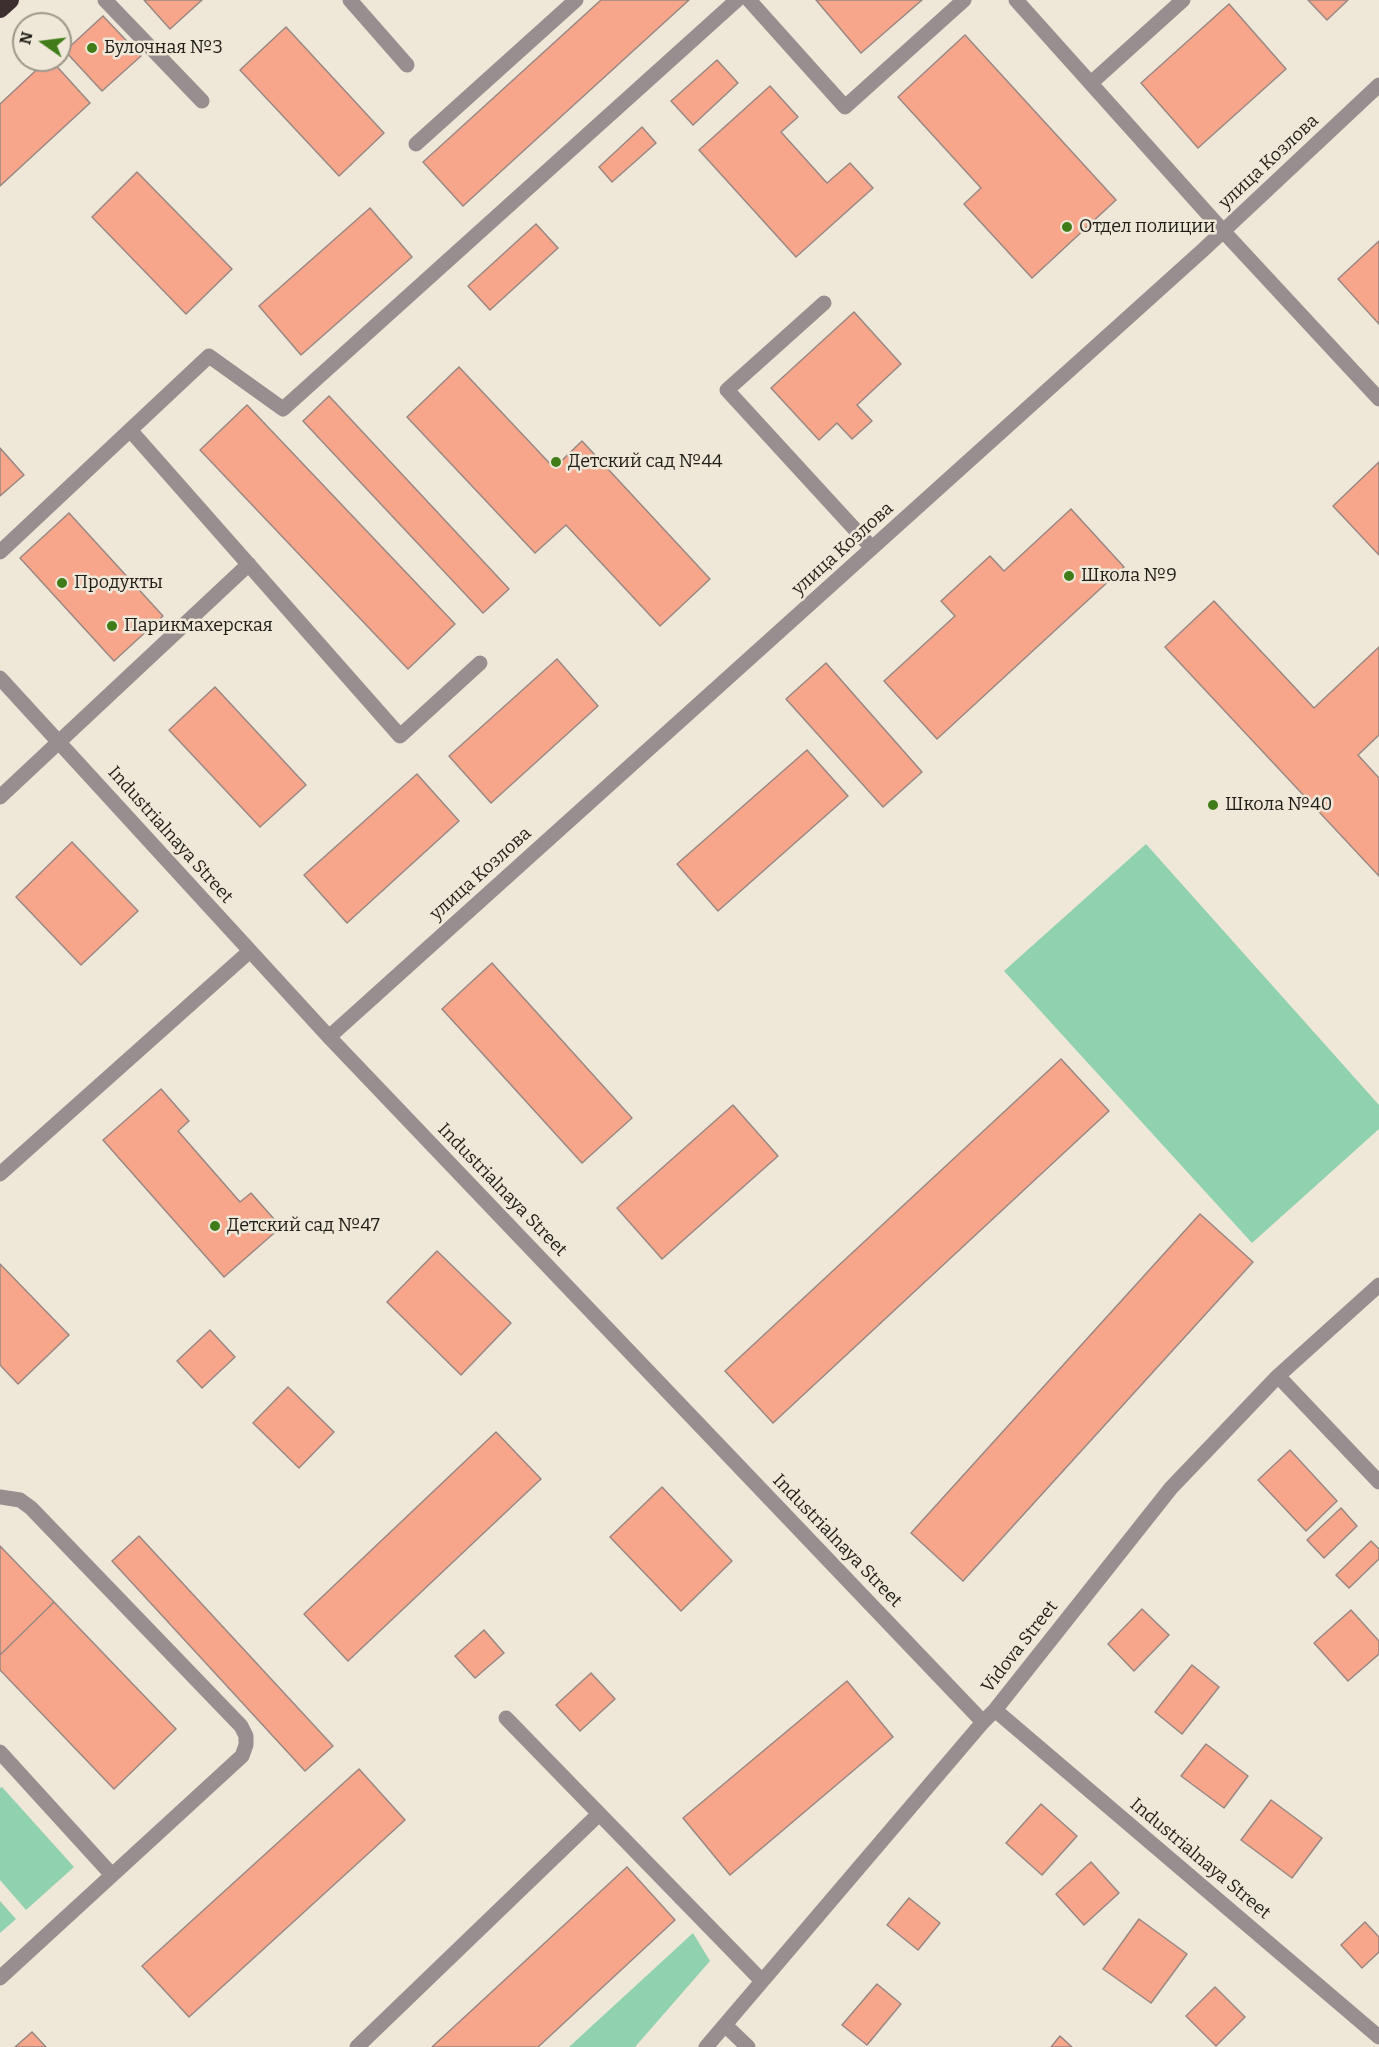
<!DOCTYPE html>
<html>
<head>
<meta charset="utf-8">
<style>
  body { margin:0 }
  #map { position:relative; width:1379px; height:2047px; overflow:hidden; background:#efe8d8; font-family:Bitter,serif }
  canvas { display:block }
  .north { position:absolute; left:12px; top:12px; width:60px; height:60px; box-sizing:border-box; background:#efe8d8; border:2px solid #9d978b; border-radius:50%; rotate:284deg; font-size:16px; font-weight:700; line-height:24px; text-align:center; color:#211e18 }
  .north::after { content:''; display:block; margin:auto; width:21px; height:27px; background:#407d19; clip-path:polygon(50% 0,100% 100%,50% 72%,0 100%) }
</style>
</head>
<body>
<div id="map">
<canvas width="1379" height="2047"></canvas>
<div class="north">N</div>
</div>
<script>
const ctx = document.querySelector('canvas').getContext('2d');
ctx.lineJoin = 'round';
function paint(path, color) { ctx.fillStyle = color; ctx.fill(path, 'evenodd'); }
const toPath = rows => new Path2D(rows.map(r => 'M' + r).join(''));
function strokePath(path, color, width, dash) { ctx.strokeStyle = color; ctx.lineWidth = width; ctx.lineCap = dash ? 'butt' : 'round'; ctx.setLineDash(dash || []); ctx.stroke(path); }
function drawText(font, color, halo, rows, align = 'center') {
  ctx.font = font + ' Bitter,serif'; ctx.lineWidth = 5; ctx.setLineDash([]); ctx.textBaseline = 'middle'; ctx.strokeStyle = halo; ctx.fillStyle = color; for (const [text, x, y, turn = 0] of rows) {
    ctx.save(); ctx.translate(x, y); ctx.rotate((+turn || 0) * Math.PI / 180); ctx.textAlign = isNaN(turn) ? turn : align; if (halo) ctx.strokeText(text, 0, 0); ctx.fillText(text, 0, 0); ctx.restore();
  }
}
paint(toPath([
  [1146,844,1379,1105,1379,1129,1252,1243,1004,971],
  [2,1787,74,1867,26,1910,0,1880,0,1788],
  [0,1901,16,1919,0,1933],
  [693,1933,710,1961,635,2047,569,2047]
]), '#90d1b0');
const building = toPath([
  [144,0,202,0,170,29,144,0],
  [601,0,689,0,463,206,423,162,601,0],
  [816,0,922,0,861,53,816,0],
  [1308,0,1348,0,1327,20,1308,0],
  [1229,4,1286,69,1198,148,1141,83,1229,4],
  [103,16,141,56,102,91,65,51,103,16],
  [286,27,384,133,339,176,240,70,286,27],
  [965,35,1116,200,1032,278,964,204,981,188,898,97,965,35],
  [47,60,51,60,90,103,0,186,0,104,47,60],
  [717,60,738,83,693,125,671,101,717,60],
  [770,86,798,117,781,132,827,183,850,163,873,188,796,257,699,150,770,86],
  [642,127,656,143,612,182,599,167,642,127],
  [137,172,232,269,186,314,92,217,137,172],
  [370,208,412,257,301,355,259,306,370,208],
  [536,224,558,248,490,310,468,286,536,224],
  [1379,241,1379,324,1338,279,1379,241],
  [854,312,901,364,857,405,872,421,852,439,837,423,819,440,771,388,854,312],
  [459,367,554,468,582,441,710,579,660,626,566,525,535,553,407,417,459,367],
  [329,396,509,589,483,613,303,421,329,396],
  [247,405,455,624,408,669,200,450,247,405],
  [0,448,24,475,0,496,0,448],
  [1379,462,1379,555,1333,506,1379,462],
  [1071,509,1124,567,937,739,884,681,955,616,941,601,990,556,1004,571,1071,509],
  [69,513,163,616,114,661,20,558,69,513],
  [1214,601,1314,708,1379,647,1379,735,1358,755,1379,778,1379,876,1165,647,1214,601],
  [557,659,598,706,491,803,449,756,557,659],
  [826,663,922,772,883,807,786,699,826,663],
  [215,687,306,785,260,827,169,730,215,687],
  [807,750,848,796,718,911,677,864,807,750],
  [417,774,459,821,347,923,304,875,417,774],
  [72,842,138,911,81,965,16,897,72,842],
  [492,963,632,1118,582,1163,442,1009,492,963],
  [1061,1059,1109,1111,773,1423,725,1371,1061,1059],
  [161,1089,189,1121,178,1131,240,1202,251,1193,281,1227,224,1277,103,1140,161,1089],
  [733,1105,778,1156,662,1259,617,1208,733,1105],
  [1200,1214,1253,1262,963,1581,911,1533,1200,1214],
  [437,1251,511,1323,461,1375,387,1302,437,1251],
  [0,1264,69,1335,18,1384,0,1365,0,1264],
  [210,1330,235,1357,202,1388,177,1361,210,1330],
  [288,1387,334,1432,299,1468,253,1423,288,1387],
  [496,1432,541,1479,348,1661,304,1614,496,1432],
  [1290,1450,1337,1501,1306,1531,1258,1480,1290,1450],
  [662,1487,732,1561,681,1611,610,1537,662,1487],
  [1341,1508,1357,1526,1324,1558,1307,1540,1341,1508],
  [139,1536,333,1746,305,1771,112,1561,139,1536],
  [1371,1541,1379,1549,1379,1559,1349,1588,1336,1575,1371,1541],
  [0,1546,54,1602,0,1655,0,1546],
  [54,1602,176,1729,114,1789,0,1670,0,1655,54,1602],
  [1142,1609,1169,1635,1134,1671,1108,1644,1142,1609],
  [1351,1610,1379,1641,1379,1654,1348,1681,1314,1643,1351,1610],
  [484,1630,504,1653,475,1678,455,1656,484,1630],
  [1192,1665,1219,1687,1182,1734,1155,1712,1192,1665],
  [591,1673,615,1699,580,1731,556,1705,591,1673],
  [847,1681,893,1737,730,1875,683,1818,847,1681],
  [1206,1744,1248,1776,1224,1808,1181,1776,1206,1744],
  [359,1769,405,1820,189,2017,142,1966,359,1769],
  [1271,1800,1322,1838,1292,1878,1241,1840,1271,1800],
  [1041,1804,1077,1836,1042,1875,1006,1843,1041,1804],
  [1091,1862,1119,1893,1084,1925,1056,1894,1091,1862],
  [627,1867,675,1920,538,2047,432,2047,627,1867],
  [909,1898,940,1923,918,1950,887,1925,909,1898],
  [1139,1919,1187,1954,1151,2003,1103,1969,1139,1919],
  [1365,1922,1379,1937,1379,1952,1362,1968,1341,1945,1365,1922],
  [877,1984,901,2004,867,2045,842,2025,877,1984],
  [1215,1987,1245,2017,1216,2046,1186,2016,1215,1987],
  [32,2032,46,2047,15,2047,32,2032],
  [1060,2036,1072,2047,1051,2047,1060,2036]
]);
paint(building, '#f7a58b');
strokePath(building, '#998882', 1.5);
strokePath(toPath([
  [105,0,202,101],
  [350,0,407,65],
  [749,0,845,107,964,0],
  [1016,0,1224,232,1379,399],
  [1091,83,1183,0],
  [416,144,576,0],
  [824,303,727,390,872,548],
  [130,430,400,736,480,663],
  [0,552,209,356,283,409,737,0],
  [0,678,329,1037,983,1722],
  [0,797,249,564],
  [329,1037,1203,250,1379,85],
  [0,1174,250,951],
  [1278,1376,1379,1482],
  [0,1497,20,1500,31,1508,241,1726,246,1736,246,1745,242,1756,0,1978],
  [995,1710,1379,2037],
  [506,1718,762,1981],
  [0,1752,112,1875],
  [725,2025,748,2047],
  [357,2047,599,1814],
  [706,2047,983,1722,995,1710,1171,1488,1278,1376,1379,1285]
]), '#978e8f', 15);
strokePath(toPath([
  [0,9,10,0]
]), '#3d2e30', 18);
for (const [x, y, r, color] of [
  [92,48,6,"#407d19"],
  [1067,227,6,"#407d19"],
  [556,462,6,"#407d19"],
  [1069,576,6,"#407d19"],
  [62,583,6,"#407d19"],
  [112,626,6,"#407d19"],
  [1213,805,6,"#407d19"],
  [215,1226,6,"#407d19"]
]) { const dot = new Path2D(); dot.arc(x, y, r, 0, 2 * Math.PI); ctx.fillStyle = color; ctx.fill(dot); strokePath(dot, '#efe8d8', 2); }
drawText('18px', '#211e18', '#efe8d8', [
  ["Булочная №3",104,48],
  ["Отдел полиции",1079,227],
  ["Детский сад №44",568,462],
  ["Школа №9",1081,576],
  ["Продукты",74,583],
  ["Парикмахерская",124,626],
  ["Школа №40",1225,805],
  ["Детский сад №47",227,1226]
], 'left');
drawText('18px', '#211e18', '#efe8d8', [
  ["улица Козлова",1269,162,-43],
  ["улица Козлова",843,549,-42],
  ["Industrialnaya Street",170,835,48],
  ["улица Козлова",481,874,-42],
  ["Industrialnaya Street",502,1190,46],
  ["Industrialnaya Street",837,1541,46],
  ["Vidova Street",1020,1647,-52],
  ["Industrialnaya Street",1200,1859,40]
]);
</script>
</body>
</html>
